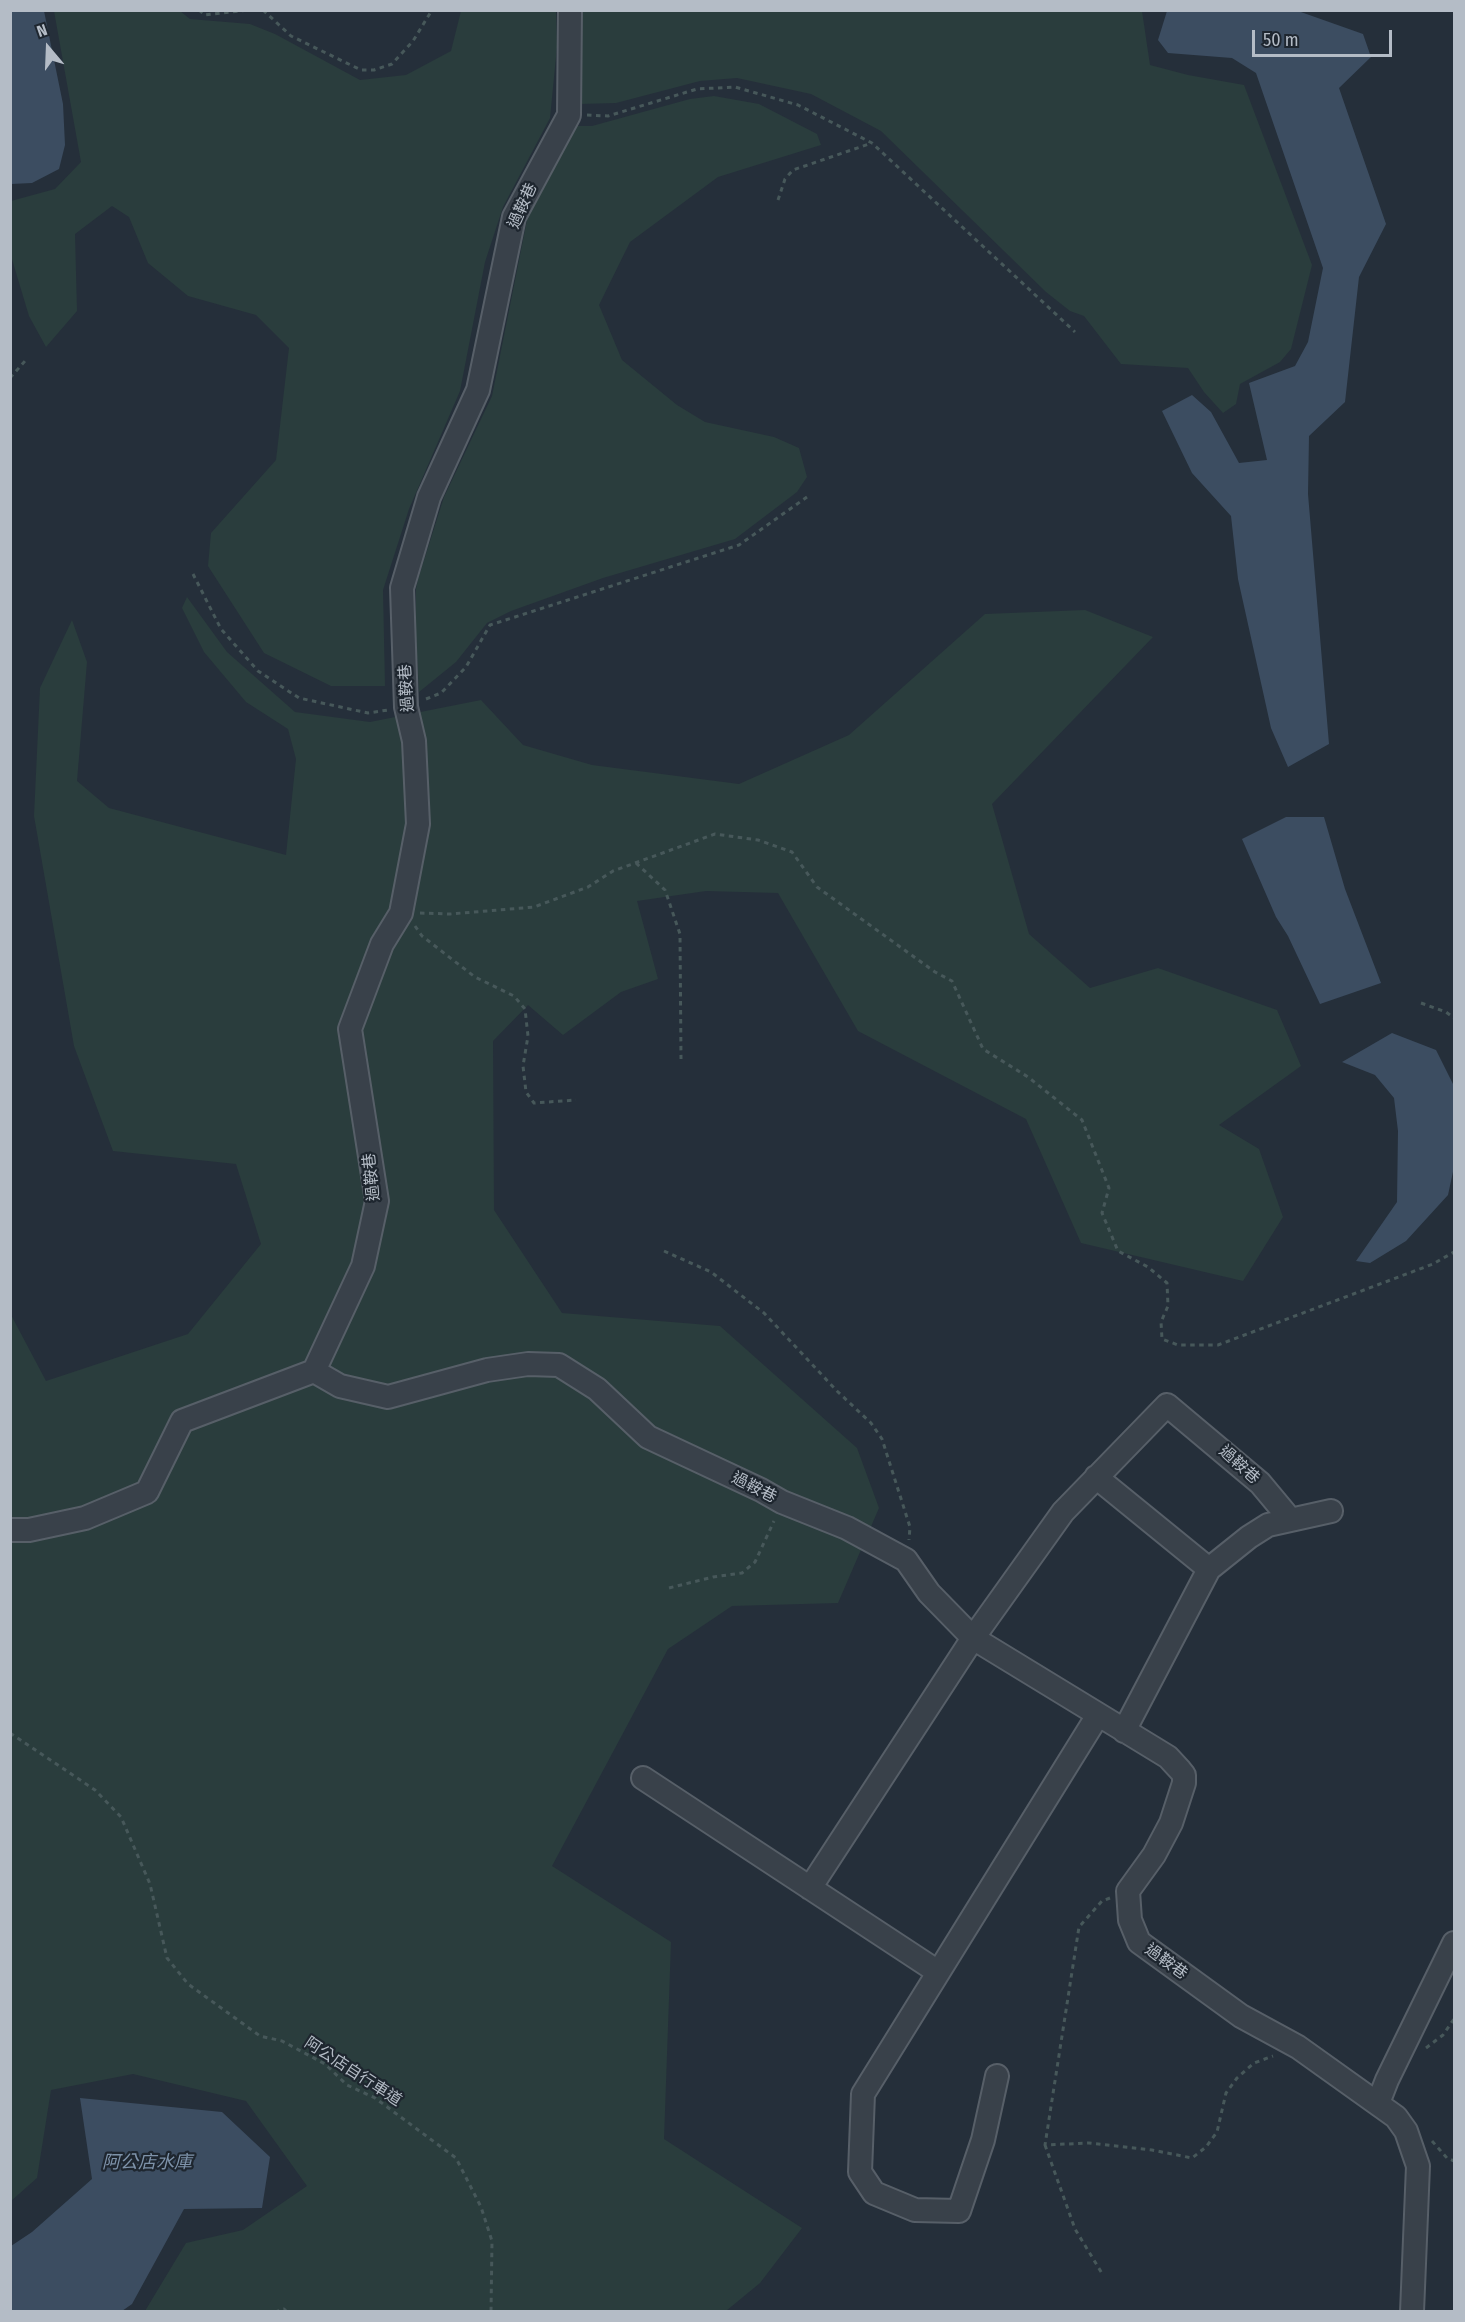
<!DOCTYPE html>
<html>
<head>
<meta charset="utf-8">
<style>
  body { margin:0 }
  #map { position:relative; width:1465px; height:2322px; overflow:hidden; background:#252f3a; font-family:"Fira Sans Condensed",sans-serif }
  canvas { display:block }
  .frame { position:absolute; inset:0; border:12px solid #b4bcc6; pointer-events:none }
  .north { position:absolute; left:18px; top:18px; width:60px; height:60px; -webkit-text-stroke:4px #1e262f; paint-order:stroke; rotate:341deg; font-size:16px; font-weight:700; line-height:24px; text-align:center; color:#b4bcc6 }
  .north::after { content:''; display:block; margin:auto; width:21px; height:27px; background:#b4bcc6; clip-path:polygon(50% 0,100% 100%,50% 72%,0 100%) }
  .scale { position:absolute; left:1252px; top:30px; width:140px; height:27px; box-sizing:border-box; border:3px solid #b4bcc6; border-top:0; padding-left:8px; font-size:18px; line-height:21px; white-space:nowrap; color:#b4bcc6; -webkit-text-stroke:4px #1e262f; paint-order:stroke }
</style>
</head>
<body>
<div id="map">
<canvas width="1465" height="2322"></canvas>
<div class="frame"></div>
<div class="north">N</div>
<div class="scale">50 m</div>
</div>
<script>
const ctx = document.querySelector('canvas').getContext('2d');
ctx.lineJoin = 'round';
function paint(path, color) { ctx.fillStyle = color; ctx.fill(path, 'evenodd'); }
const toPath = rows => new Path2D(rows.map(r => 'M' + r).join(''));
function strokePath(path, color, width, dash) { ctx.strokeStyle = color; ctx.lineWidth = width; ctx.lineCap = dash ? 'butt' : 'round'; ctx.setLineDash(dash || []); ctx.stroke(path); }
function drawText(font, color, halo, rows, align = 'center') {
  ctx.font = font + ' "Fira Sans Condensed","Noto Sans TC",sans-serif'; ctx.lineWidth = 4.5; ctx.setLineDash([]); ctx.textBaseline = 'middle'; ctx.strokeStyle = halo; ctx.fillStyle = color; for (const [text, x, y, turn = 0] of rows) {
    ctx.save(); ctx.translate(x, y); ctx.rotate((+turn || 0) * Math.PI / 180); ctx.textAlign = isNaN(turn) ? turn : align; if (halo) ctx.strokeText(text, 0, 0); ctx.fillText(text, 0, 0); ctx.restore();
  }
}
paint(toPath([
  [54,11,180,11,190,19,250,24,275,34,360,80,406,75,451,51,461,11,556,11,557,47,550,118,503,207,485,262,460,391,409,509,383,590,385,686,331,686,264,653,208,566,211,533,276,460,289,348,256,315,188,296,148,263,129,217,112,206,75,234,77,311,46,347,29,316,11,256,11,201,55,189,81,162],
  [581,11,1142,11,1150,65,1188,75,1244,85,1312,265,1291,349,1280,362,1240,384,1236,404,1223,413,1204,392,1188,368,1121,364,1084,316,1070,311,1046,292,881,131,811,94,737,78,700,81,616,103,580,104],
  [714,96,759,104,817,134,821,145,718,177,630,242,599,305,622,360,677,405,705,422,774,437,799,448,807,477,797,492,735,539,603,578,511,611,487,623,456,662,419,692,416,640,416,589,418,579,444,497,492,396,529,210,574,126,592,126,690,99],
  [187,597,227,652,295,712,370,722,481,700,523,745,592,765,739,784,849,735,985,614,1085,610,1153,637,992,804,1029,934,1090,988,1158,968,1277,1010,1301,1066,1219,1125,1259,1149,1283,1217,1243,1281,1081,1243,1026,1119,858,1031,778,893,706,891,637,901,658,979,621,992,563,1035,528,1005,493,1041,494,1210,562,1313,720,1326,857,1448,879,1508,838,1603,732,1606,668,1649,552,1866,671,1942,664,2139,802,2228,760,2283,726,2311,145,2311,186,2243,243,2230,307,2186,246,2101,133,2074,51,2090,37,2178,11,2201,10,1313,46,1381,188,1334,261,1244,236,1164,113,1151,74,1046,34,816,40,688,72,620,87,662,77,781,109,808,286,855,296,759,288,729,246,702,204,652,182,608]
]), '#2a3d3d');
paint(toPath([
  [10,11,44,11,63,104,65,145,59,169,32,183,11,184],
  [1167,11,1298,11,1363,34,1371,57,1339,88,1386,224,1359,277,1345,402,1309,436,1308,494,1329,744,1288,767,1271,728,1238,579,1231,516,1192,473,1162,411,1192,395,1211,412,1239,463,1267,460,1249,383,1295,366,1308,342,1323,268,1256,73,1232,58,1168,53,1158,40],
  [1286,817,1324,817,1345,889,1381,983,1320,1004,1288,936,1276,917,1242,839],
  [1392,1033,1436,1050,1454,1086,1454,1167,1448,1195,1406,1241,1370,1263,1356,1261,1397,1202,1398,1131,1394,1098,1375,1075,1342,1062],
  [80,2098,222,2112,270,2157,262,2208,184,2209,132,2304,122,2311,11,2311,11,2246,32,2232,92,2179]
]), '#3c4d61');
const minor = toPath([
  [314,1371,363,1266,377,1201,350,1029,382,944,401,913,418,824,414,741,406,707,402,588,429,497,478,390,514,217,569,115,570,10],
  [1096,1477,1209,1569],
  [10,1530,29,1530,85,1518,147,1492,182,1421,314,1371,340,1386,388,1397,487,1370,528,1364,559,1365,597,1389,648,1437,761,1490,782,1502,847,1528,906,1560,929,1593,973,1638,1168,1757,1180,1770,1184,1775,1184,1783,1171,1823,1154,1855,1128,1891,1130,1920,1139,1942,1241,2016,1298,2047,1396,2117,1406,2131,1418,2166,1412,2312],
  [1124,1731,1209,1569,1249,1537,1268,1525,1331,1511],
  [643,1778,938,1972],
  [810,1888,973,1638,1063,1512,1167,1405,1260,1483,1290,1519],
  [997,2076,983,2140,959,2211,915,2210,874,2193,860,2172,863,2094,1098,1715],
  [1378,2103,1387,2080,1454,1943]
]);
strokePath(minor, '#575f68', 26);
strokePath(toPath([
  [199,10,205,15,248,10],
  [263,10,291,36,361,70,374,70,392,64,413,41,432,10],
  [587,115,608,116,697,89,735,87,798,105,872,143,1075,332],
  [778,200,785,179,793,170,872,143],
  [10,378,25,361],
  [193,574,221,629,258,671,299,698,368,713,388,710],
  [426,699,441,693,466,667,490,625,739,545,807,497],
  [636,863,665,890,680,934,681,1059],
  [420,913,450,914,534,907,588,887,613,871,715,834,758,840,792,852,817,887,935,972,952,981,983,1049,1028,1077,1082,1120,1109,1188,1102,1213,1118,1251,1148,1267,1167,1283,1168,1306,1161,1322,1162,1339,1178,1345,1218,1345,1433,1264,1454,1252],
  [415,926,422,936,475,977,514,996,525,1009,528,1036,523,1066,526,1092,534,1103,576,1100],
  [1421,1003,1446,1012,1454,1018],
  [664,1251,711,1272,764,1313,837,1391,871,1423,882,1439,910,1527,909,1540],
  [669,1588,713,1577,742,1573,755,1562,774,1521],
  [10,1733,95,1790,121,1817,150,1884,167,1958,188,1984,260,2036,282,2041,325,2064,347,2085,375,2098,456,2158,481,2207,492,2241,491,2312],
  [1110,1898,1102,1901,1079,1927,1045,2145,1089,2143,1152,2150,1192,2158,1206,2147,1217,2132,1226,2093,1237,2078,1254,2063,1273,2056],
  [1426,2048,1443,2035,1454,2019],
  [1432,2141,1447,2158,1454,2161],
  [1045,2145,1075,2229,1103,2275],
  [275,2312,284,2309,287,2312]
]), '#47585a', 3, [4.5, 4.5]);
strokePath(minor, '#39414a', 22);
drawText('16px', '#b4bcc6', '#1e262f', [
  ["過鞍巷",523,206,-66],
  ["過鞍巷",407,688,-94],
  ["過鞍巷",372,1177,-96],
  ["過鞍巷",1239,1465,42],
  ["過鞍巷",754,1488,27],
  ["過鞍巷",1166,1962,36],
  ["阿公店自行車道",353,2072,33]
]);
drawText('italic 18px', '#7e93aa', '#1e262f', [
  ["阿公店水庫",147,2163]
]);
</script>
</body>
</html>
